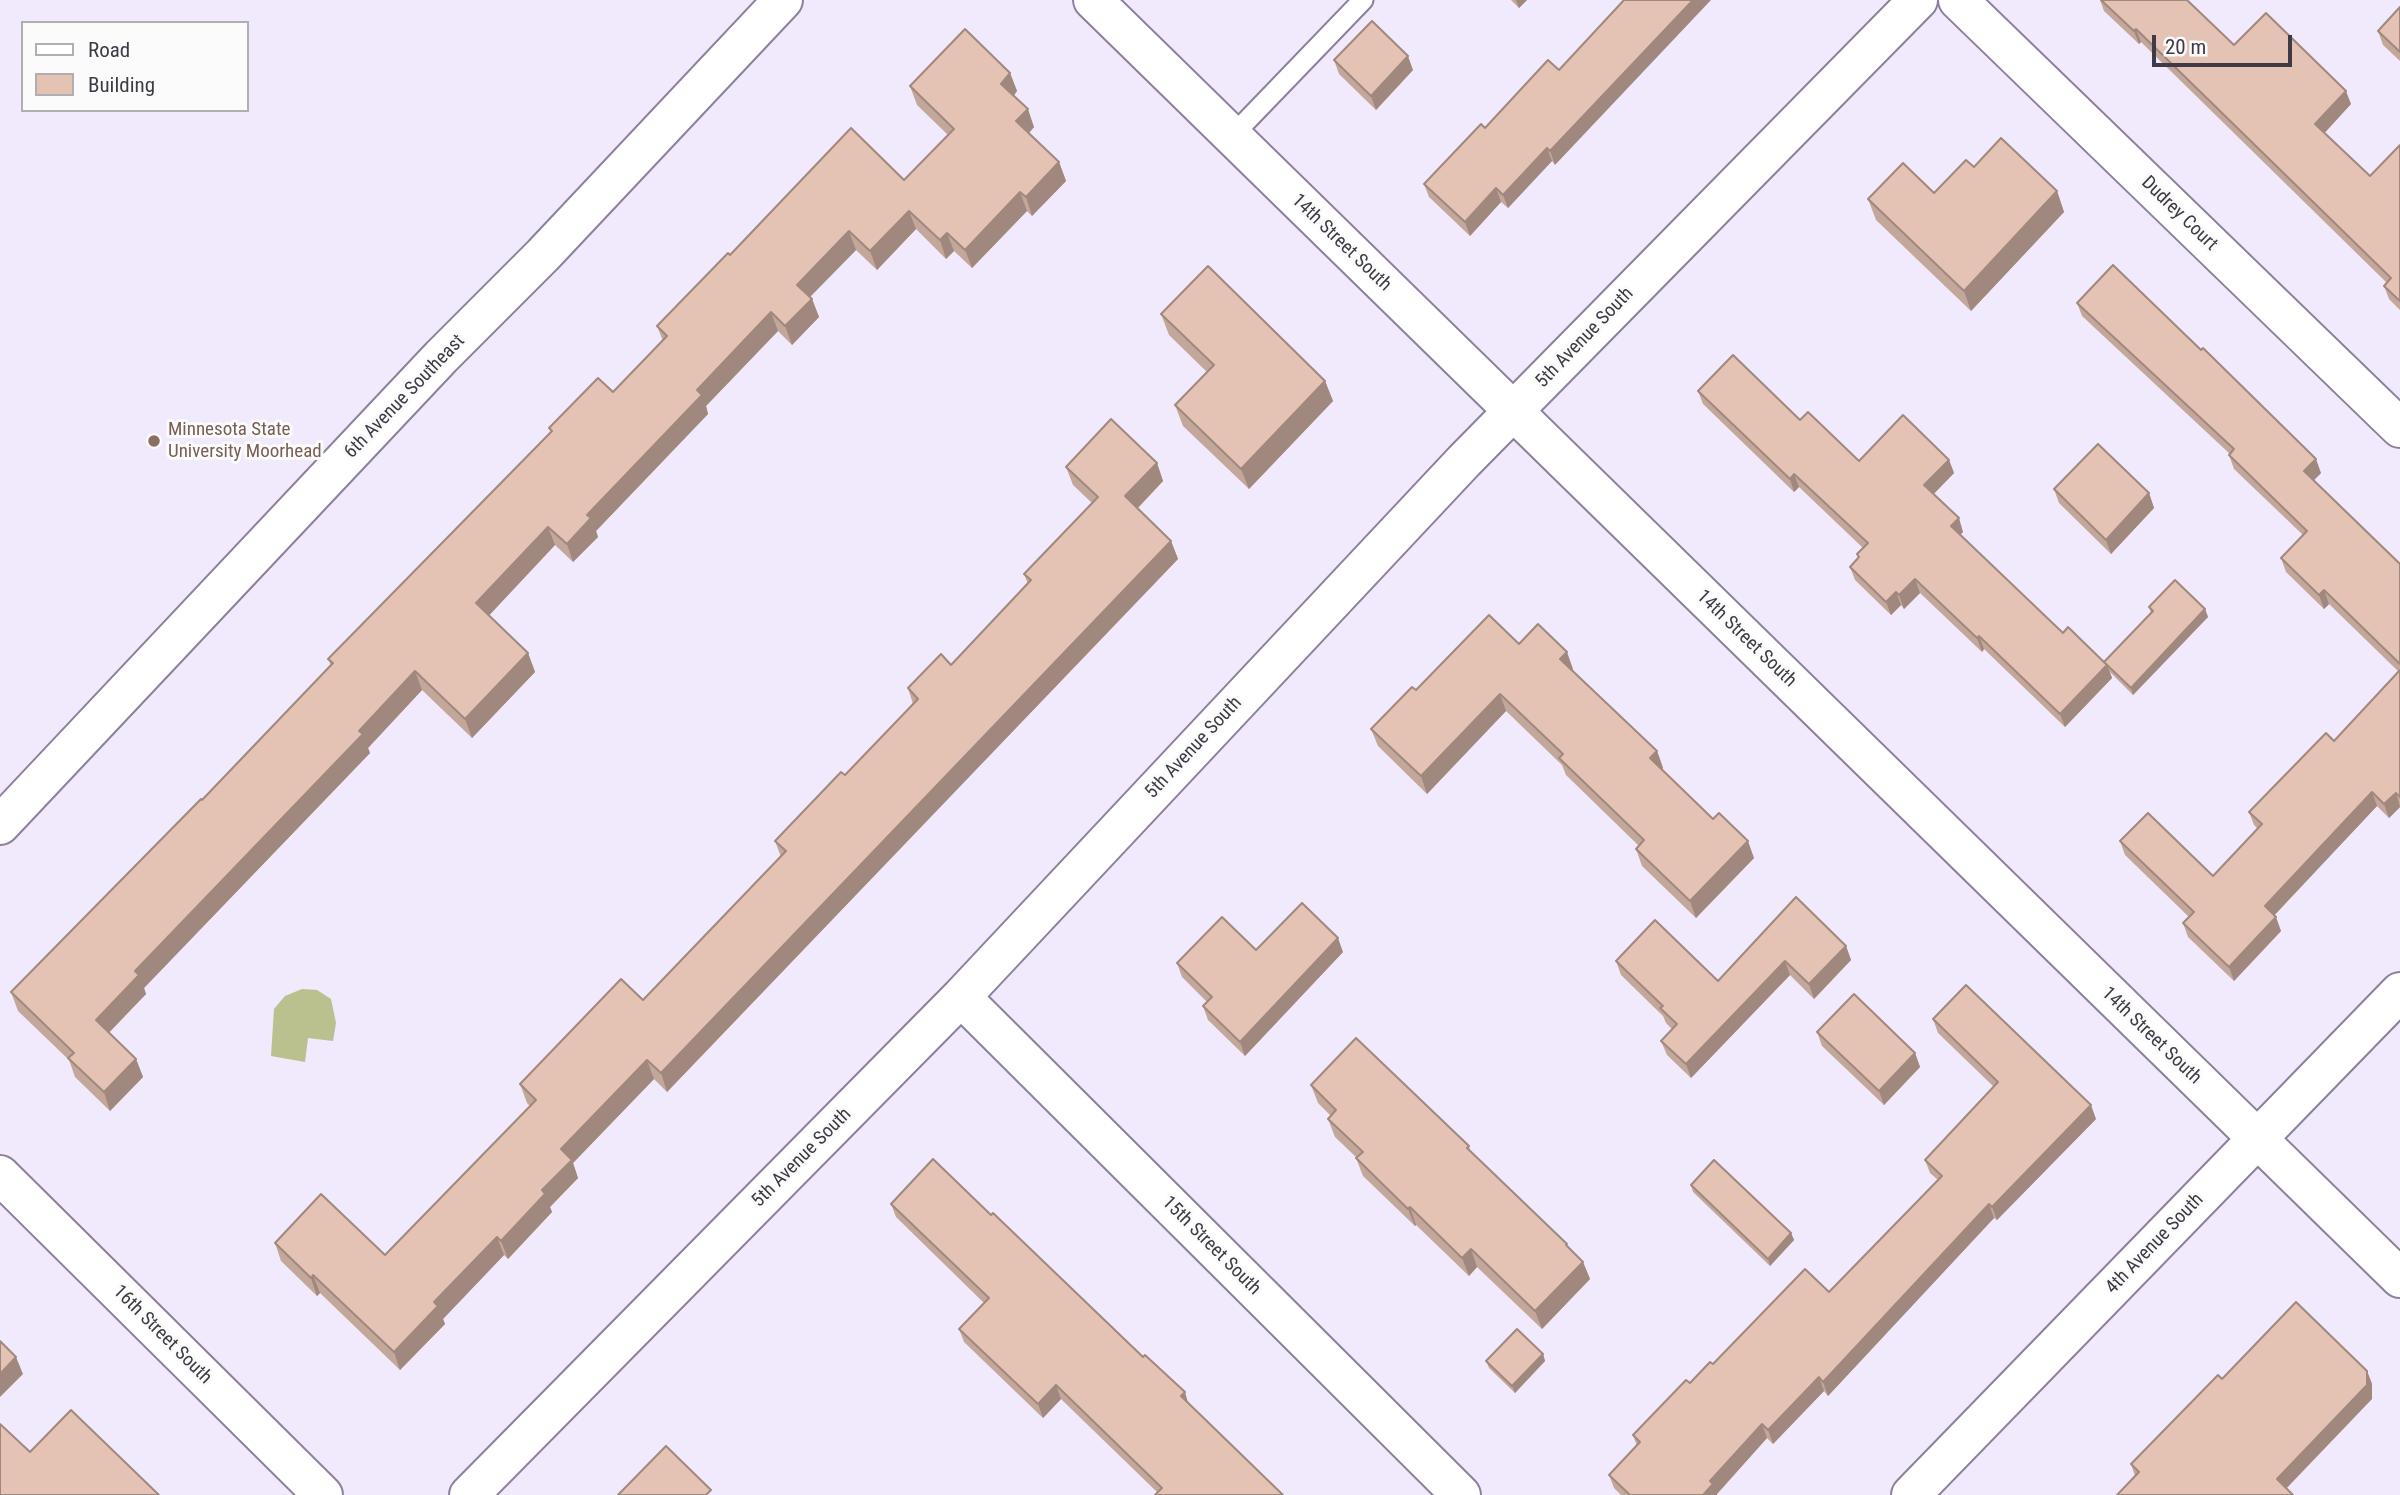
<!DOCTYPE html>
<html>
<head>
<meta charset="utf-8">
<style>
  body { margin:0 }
  #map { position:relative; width:2400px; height:1495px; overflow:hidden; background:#f1e9fc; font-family:"Roboto Condensed",sans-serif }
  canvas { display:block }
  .legend { position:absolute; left:21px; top:21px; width:228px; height:91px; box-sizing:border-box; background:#fbfbfb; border:2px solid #b0aeb3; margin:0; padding:9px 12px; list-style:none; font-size:21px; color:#3f3a46 }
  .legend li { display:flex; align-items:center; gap:14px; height:35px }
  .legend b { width:35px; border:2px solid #b0aeb3 }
  .scale { position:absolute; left:2152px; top:35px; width:140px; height:32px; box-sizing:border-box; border:4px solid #3f3a46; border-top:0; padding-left:9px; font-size:21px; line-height:24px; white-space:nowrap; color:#3f3a46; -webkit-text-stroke:5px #fbfbfb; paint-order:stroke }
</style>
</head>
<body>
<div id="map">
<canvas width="2400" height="1495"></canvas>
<ul class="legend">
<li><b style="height:9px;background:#fff"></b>Road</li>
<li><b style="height:19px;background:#e4c2b4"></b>Building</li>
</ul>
<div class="scale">20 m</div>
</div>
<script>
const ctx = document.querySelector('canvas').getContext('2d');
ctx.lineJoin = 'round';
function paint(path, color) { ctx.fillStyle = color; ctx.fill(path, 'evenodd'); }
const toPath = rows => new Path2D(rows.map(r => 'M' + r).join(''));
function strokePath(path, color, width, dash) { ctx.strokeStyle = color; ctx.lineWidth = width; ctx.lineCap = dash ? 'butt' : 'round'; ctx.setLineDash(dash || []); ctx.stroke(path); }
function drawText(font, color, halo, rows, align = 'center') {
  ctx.font = font + ' "Roboto Condensed",sans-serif'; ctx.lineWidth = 6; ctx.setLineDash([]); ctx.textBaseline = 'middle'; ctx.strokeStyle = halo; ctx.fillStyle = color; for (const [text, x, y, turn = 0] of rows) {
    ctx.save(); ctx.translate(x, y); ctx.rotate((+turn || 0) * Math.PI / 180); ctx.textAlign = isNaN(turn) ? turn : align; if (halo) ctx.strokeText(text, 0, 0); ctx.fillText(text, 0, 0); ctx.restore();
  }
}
paint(toPath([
  [302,989,317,990,331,999,336,1023,333,1041,308,1038,305,1062,271,1056,274,1009,285,996]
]), '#bac08e');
const lane = toPath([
  [1232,136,1363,0]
]);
const street = toPath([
  [1958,0,2400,428],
  [0,825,441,357,543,255,783,0],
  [961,997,1461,1495],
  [0,1175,323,1495],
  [469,1495,961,997,1464,461,1918,0],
  [1911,1495,2400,992]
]);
const secondary = toPath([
  [1093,0,2400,1278]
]);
strokePath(lane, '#8d809c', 23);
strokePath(street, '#8d809c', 42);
strokePath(secondary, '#8d809c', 42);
strokePath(lane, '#fff', 19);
strokePath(street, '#fff', 38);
strokePath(secondary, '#fff', 38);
paint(toPath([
  [1511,0,1527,0,1519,8],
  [2100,0,2187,0,2234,45,2351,104,2324,133,2370,176,2400,145,2400,310,2389,299,2384,286,2387,283,2141,42,2139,44,2104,11],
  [2400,7,2400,61,2383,45,2378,31],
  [1334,60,1413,70,1376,110,1339,74],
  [1548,60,1555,165,1552,161,1508,208,1501,202,1470,236,1429,197,1424,184,1485,128],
  [1010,73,1017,91,1014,96,1034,127,1029,133,1059,162,1066,181,1032,216,1027,211,972,268,954,251,946,259,916,229,877,270,856,250,810,297,812,299,819,317,792,345,778,331,706,406,708,414,596,531,598,537,573,562,555,545,489,615,528,653,535,672,472,738,422,690,368,748,370,753,144,988,146,994,109,1032,136,1059,143,1077,110,1111,75,1077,69,1060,18,1011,11,992,202,800,331,666,328,659,551,432,549,428,613,392,663,341,657,326,730,255,904,180,948,135,917,105,910,86],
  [1974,167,2057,191,2064,212,1971,311,1876,220,1868,199,1934,193],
  [2077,303,2321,473,2314,480,2400,564,2400,807,2389,818,2377,806,2274,915,2281,931,2234,981,2188,937,2183,923,2189,917,2125,855,2120,841,2213,876,2258,829,2254,825,2249,812,2334,741,2399,672,2329,604,2324,609,2286,572,2281,558,2303,535,2234,469,2229,455,2230,454,2082,316],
  [1161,314,1325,381,1333,401,1249,489,1183,426,1175,405,1207,372,1169,335],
  [1698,391,1800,420,1859,461,1949,460,1954,473,1933,494,1963,532,1960,535,2063,633,2104,662,2151,613,2149,607,2205,609,2208,617,2133,695,2110,672,2112,678,2065,727,1984,649,1982,652,1920,593,1904,609,1901,605,1891,615,1855,580,1850,567,1858,558,1857,554,1863,548,1799,487,1794,492,1703,404],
  [1157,463,1163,481,1138,508,1171,541,1178,559,667,1092,654,1079,573,1163,578,1178,550,1207,552,1212,508,1259,504,1255,443,1319,445,1324,400,1370,320,1293,317,1296,281,1261,275,1243,385,1255,530,1106,527,1103,520,1084,643,1000,781,857,775,841,845,775,913,704,908,688,951,665,1028,584,1024,574,1092,503,1073,485,1066,467],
  [2054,489,2149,493,2154,508,2111,554,2059,503],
  [1519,644,1573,669,1572,670,1657,751,1663,768,1662,770,1754,858,1696,918,1642,866,1636,849,1639,846,1566,775,1562,765,1506,711,1427,794,1378,746,1371,729,1416,690],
  [1846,946,1851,960,1814,999,1790,975,1691,1078,1667,1055,1661,1041,1672,1029,1666,1023,1663,1016,1621,975,1616,961,1718,981],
  [1256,950,1343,952,1245,1056,1208,1020,1203,1006,1207,1002,1182,977,1177,963],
  [1933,1019,2096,1119,1997,1220,1994,1218,1828,1396,1824,1391,1773,1444,1767,1438,1717,1494,1717,1495,1621,1495,1614,1488,1609,1475,1637,1446,1633,1435,1713,1364,1829,1292,1938,1180,1930,1173,1925,1160,1994,1087,1938,1033],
  [1817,1032,1915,1053,1920,1067,1884,1105,1822,1046],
  [1311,1085,1469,1146,1470,1151,1583,1262,1590,1279,1542,1329,1477,1267,1469,1276,1416,1225,1415,1226,1363,1176,1356,1158,1357,1158,1335,1137,1328,1119,1331,1116,1318,1103],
  [1691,1185,1791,1233,1794,1240,1770,1266,1693,1192],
  [891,1204,1189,1404,1283,1495,1157,1492,1061,1399,1043,1418,964,1342,959,1329,984,1303,896,1217],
  [1543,1354,1545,1361,1515,1393,1489,1368,1486,1361],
  [2367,1371,2372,1384,2372,1399,2135,1476,2131,1464,2222,1379]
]), '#c4a79b');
paint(toPath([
  [1516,0,1527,0,1519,8],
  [1693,0,1711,0,1555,165,1550,151],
  [2136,29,2141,42,2139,44,2134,31],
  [1408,56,1413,70,1376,110,1371,96],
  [1010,73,1017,91,1008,102,1001,84],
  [2346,91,2351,104,2320,138,2315,124],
  [1028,109,1034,127,1023,140,1016,121],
  [1547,148,1552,161,1508,208,1503,195],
  [1059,162,1066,181,1032,216,1026,197],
  [1496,188,1501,202,1470,236,1465,222],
  [2057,191,2064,212,1971,311,1964,291],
  [1020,192,1027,211,972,268,965,250],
  [909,211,916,229,877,270,870,251],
  [849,231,856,250,804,303,797,285],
  [947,233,954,251,946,259,940,240],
  [812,299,819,317,792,345,785,326],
  [771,312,778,331,706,406,708,414,596,531,598,537,573,562,567,544,587,515,697,390],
  [1325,381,1333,401,1249,489,1241,469],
  [2316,459,2321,473,2309,485,2304,471],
  [1949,460,1954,473,1929,499,1924,485],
  [1157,463,1163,481,1132,514,1125,496],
  [1794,474,1799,487,1794,492,1790,479],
  [2149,493,2154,508,2111,554,2106,540],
  [1959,518,1963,532,1956,539,1951,526],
  [548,527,555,545,483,622,476,603],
  [1171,541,1178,559,667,1092,661,1073],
  [1915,579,1920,593,1904,609,1899,595],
  [2324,590,2329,604,2324,609,2319,595],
  [1896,592,1901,605,1891,615,1886,602],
  [2205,609,2208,617,2133,695,2131,688],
  [1979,636,1984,649,1982,652,1977,638],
  [1567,652,1573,669,1566,676,1560,659],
  [528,653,535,672,472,738,465,719],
  [2107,665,2112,678,2065,727,2060,714],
  [415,671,422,690,368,748,370,753,144,988,146,994,103,1039,96,1020,135,971],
  [1500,694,1506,711,1427,794,1421,776],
  [1657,751,1663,768,1656,775,1650,758],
  [2372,792,2377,806,2270,920,2265,906],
  [2396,793,2400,807,2389,818,2384,804],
  [1748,841,1754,858,1696,918,1690,901],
  [2276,917,2281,931,2234,981,2229,967],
  [1338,938,1343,952,1245,1056,1240,1042],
  [1846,946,1851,960,1814,999,1809,984],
  [1785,961,1790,975,1691,1078,1686,1064],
  [1915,1053,1920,1067,1884,1105,1879,1091],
  [136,1059,143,1077,110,1111,104,1092],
  [647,1060,654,1079,573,1163,578,1178,550,1207,552,1212,508,1259,501,1241,542,1190,561,1149],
  [2091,1105,2096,1119,1997,1220,1992,1207],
  [1989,1204,1994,1218,1828,1396,1823,1382],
  [1410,1207,1416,1225,1415,1226,1408,1209],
  [1791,1233,1794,1240,1770,1266,1768,1259],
  [497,1237,504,1255,443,1319,445,1324,400,1370,394,1352,434,1302],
  [1471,1249,1477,1267,1469,1276,1462,1258],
  [1583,1262,1590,1279,1542,1329,1535,1311],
  [313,1275,320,1293,317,1296,311,1278],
  [1543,1354,1545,1361,1515,1393,1512,1386],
  [16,1357,23,1374,0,1397,0,1374],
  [2367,1371,2372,1384,2372,1399,2282,1493,2277,1479],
  [1819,1377,1824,1391,1773,1444,1768,1430],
  [1056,1385,1061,1399,1043,1418,1038,1404],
  [1185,1392,1189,1406,1181,1396],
  [1762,1424,1767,1438,1717,1494,1717,1495,1703,1495,1710,1481]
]), '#a0887e');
const building = toPath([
  [1624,0,1693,0,1550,151,1547,148,1503,195,1496,188,1465,222,1424,184,1481,124,1485,128,1548,60,1559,70,1624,0],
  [2101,0,2187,0,2234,45,2266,13,2346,91,2315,124,2370,176,2400,145,2400,301,2384,286,2391,278,2136,29,2134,31,2101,0],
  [2400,7,2400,52,2378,31,2400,7],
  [1372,21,1408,56,1371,96,1334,60,1372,21],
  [965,29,1010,73,1001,84,1028,109,1016,121,1059,162,1026,197,1020,192,965,250,947,233,940,240,909,211,870,251,849,231,797,285,812,299,785,326,771,312,697,390,702,395,587,515,591,518,567,544,548,527,476,603,528,653,465,719,415,671,359,731,363,734,135,971,139,975,96,1020,136,1059,104,1092,68,1058,74,1053,11,992,201,799,202,800,333,663,328,659,552,431,549,428,598,378,613,392,667,336,657,326,728,253,730,255,851,128,904,180,954,129,910,86,965,29],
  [2001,138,2057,191,1964,291,1868,199,1903,163,1934,193,1966,160,1974,167,2001,138],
  [2113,265,2201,350,2203,348,2316,459,2304,471,2400,564,2400,664,2324,590,2319,595,2281,558,2307,531,2229,455,2234,449,2077,303,2113,265],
  [1208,266,1325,381,1241,469,1175,405,1214,365,1161,314,1208,266],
  [1733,355,1800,420,1808,412,1859,461,1903,415,1949,460,1924,485,1959,518,1951,526,2063,633,2068,627,2107,665,2060,714,1979,636,1977,638,1915,579,1899,595,1896,592,1886,602,1850,567,1859,557,1857,554,1868,543,1794,474,1790,479,1698,391,1733,355],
  [1111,419,1157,463,1125,496,1171,541,661,1073,647,1060,561,1149,572,1160,542,1190,545,1194,501,1241,497,1237,434,1302,438,1306,394,1352,313,1275,311,1278,275,1243,321,1194,385,1255,536,1100,520,1084,621,979,643,1000,786,851,775,841,841,772,845,775,918,699,908,688,941,654,951,665,1031,580,1024,574,1098,497,1066,467,1111,419],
  [2098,444,2149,493,2106,540,2054,489,2098,444],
  [2175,580,2205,609,2131,688,2104,662,2153,611,2149,607,2175,580],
  [1489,615,1519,644,1538,624,1567,652,1560,659,1657,751,1650,758,1713,819,1719,813,1748,841,1690,901,1636,849,1644,840,1559,758,1563,754,1500,694,1421,776,1371,729,1412,687,1416,690,1489,615],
  [2400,670,2400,797,2396,793,2384,804,2372,792,2265,906,2276,917,2229,967,2183,923,2194,912,2120,841,2148,813,2213,876,2262,824,2249,812,2326,733,2334,741,2400,670],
  [1796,897,1846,946,1809,984,1785,961,1686,1064,1661,1041,1677,1024,1660,1008,1663,1006,1616,961,1655,920,1718,981,1796,897],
  [1302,903,1338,938,1240,1042,1203,1006,1212,997,1177,963,1222,917,1256,950,1302,903],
  [1966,985,2091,1105,1992,1207,1989,1204,1823,1382,1819,1377,1768,1430,1762,1424,1710,1481,1713,1484,1703,1495,1630,1495,1609,1475,1640,1442,1633,1435,1686,1380,1690,1383,1710,1362,1713,1364,1805,1269,1829,1292,1942,1176,1925,1160,1998,1082,1933,1019,1966,985],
  [1854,994,1915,1053,1879,1091,1817,1032,1854,994],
  [1356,1038,1469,1146,1467,1148,1567,1244,1566,1245,1583,1262,1535,1311,1471,1249,1462,1258,1410,1207,1408,1209,1356,1158,1363,1152,1328,1119,1336,1110,1311,1085,1356,1038],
  [933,1159,991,1215,993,1213,1143,1357,1145,1355,1185,1392,1181,1396,1283,1495,1155,1495,1162,1488,1056,1385,1038,1404,959,1329,989,1298,891,1204,933,1159],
  [1714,1160,1791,1233,1768,1259,1691,1185,1714,1160],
  [2296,1302,2367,1371,2367,1385,2277,1479,2293,1495,2117,1495,2139,1472,2131,1464,2218,1375,2222,1379,2296,1302],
  [1517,1329,1543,1354,1512,1386,1486,1361,1517,1329],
  [0,1341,16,1357,0,1374,0,1341],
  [71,1410,159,1495,0,1495,0,1424,30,1452,71,1410],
  [666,1446,711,1490,706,1495,618,1495,666,1446]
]);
paint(building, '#e4c2b4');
strokePath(building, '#a0887e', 2);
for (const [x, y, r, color] of [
  [154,441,7,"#8d6e63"]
]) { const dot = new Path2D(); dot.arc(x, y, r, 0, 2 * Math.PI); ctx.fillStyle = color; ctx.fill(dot); strokePath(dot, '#fbfbfb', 2.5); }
drawText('19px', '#3f3a46', '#fbfbfb', [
  ["Dudrey Court",2179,214,44],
  ["14th Street South",1341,243,44],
  ["5th Avenue South",1585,338,-46],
  ["6th Avenue Southeast",405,397,-46],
  ["14th Street South",1746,639,44],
  ["5th Avenue South",1194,748,-47],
  ["14th Street South",2151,1036,44],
  ["5th Avenue South",802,1158,-45],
  ["4th Avenue South",2155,1244,-46],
  ["15th Street South",1211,1246,45],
  ["16th Street South",162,1335,45]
]);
drawText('19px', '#785e54', '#fbfbfb', [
  ["Minnesota State",168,430],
  ["University Moorhead",168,452]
], 'left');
</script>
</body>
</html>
